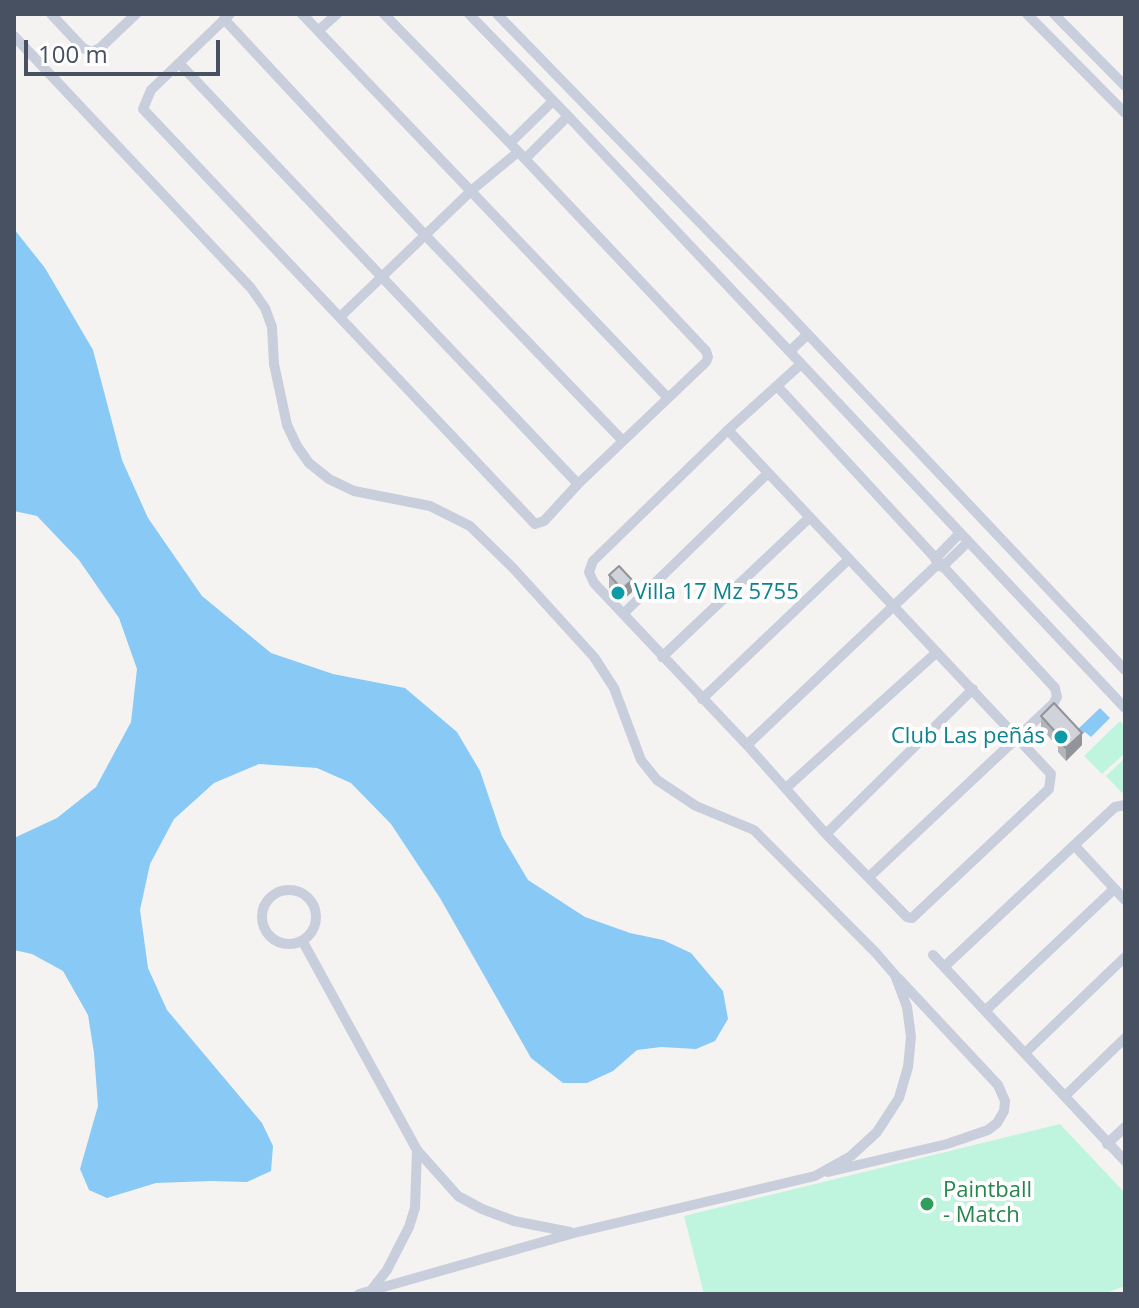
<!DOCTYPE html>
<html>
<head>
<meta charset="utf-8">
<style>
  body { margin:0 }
  #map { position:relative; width:1139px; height:1308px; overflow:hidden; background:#f5f3f2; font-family:"Open Sans",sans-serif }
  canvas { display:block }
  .frame { position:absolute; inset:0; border:16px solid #485162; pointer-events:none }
  .scale { position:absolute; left:24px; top:40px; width:196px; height:36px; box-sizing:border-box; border:4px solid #485162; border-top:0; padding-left:10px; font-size:24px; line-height:28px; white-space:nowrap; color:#485162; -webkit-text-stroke:6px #fff; paint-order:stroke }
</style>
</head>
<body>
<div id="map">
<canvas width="1139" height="1308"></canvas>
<div class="frame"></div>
<div class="scale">100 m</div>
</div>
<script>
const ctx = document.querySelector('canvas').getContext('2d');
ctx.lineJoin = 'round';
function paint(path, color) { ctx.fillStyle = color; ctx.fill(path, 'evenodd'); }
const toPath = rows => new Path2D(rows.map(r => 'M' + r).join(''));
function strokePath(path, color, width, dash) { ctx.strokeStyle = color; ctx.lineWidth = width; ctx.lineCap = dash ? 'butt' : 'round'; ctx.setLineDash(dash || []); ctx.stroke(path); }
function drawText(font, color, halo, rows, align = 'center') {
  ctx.font = font + ' "Open Sans",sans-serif'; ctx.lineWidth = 8; ctx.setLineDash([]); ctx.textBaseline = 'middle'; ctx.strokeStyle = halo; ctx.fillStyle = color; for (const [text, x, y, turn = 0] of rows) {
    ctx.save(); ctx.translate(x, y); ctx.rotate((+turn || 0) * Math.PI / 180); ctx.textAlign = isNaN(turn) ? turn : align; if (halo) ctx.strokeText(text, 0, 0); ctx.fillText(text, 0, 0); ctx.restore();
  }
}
paint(toPath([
  [1120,721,1125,727,1125,753,1102,774,1084,756],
  [1125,758,1125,790,1122,793,1106,776],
  [1060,1124,1125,1193,1125,1286,1103,1294,704,1294,684,1216]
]), '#bff4de');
paint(toPath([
  [14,229,45,268,93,350,122,460,148,518,202,596,271,653,333,674,405,688,457,732,480,771,502,836,528,880,585,917,630,933,663,940,691,953,723,991,728,1019,715,1041,696,1049,661,1047,637,1050,613,1071,587,1083,563,1083,531,1058,440,898,391,824,351,783,317,768,259,764,214,783,174,819,150,864,140,910,148,968,167,1010,262,1123,273,1146,271,1171,247,1182,211,1181,156,1183,107,1198,89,1190,80,1169,98,1106,94,1053,88,1015,63,971,32,954,14,950,14,838,57,818,96,787,131,722,137,669,119,618,79,560,37,516,14,511],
  [1100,708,1110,718,1091,737,1085,732,1080,736,1076,731]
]), '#88c9f5');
strokePath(toPath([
  [51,14,83,48,91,52,100,48,136,14],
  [230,14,151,90,143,109,535,524,544,521,578,484,706,362,708,357,706,351,510,143,384,14],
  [302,14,668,398],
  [469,14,568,116,1125,708],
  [497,14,785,310,1125,670],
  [1027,14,1125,113],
  [1054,14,1125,86],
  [224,19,424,234,623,441],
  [319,30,337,14],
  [14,36,251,288,265,308,272,327,274,364,287,425,297,446,309,463,329,479,354,491,430,506,470,526,513,568,594,657,614,688,641,760,657,780,696,806,754,830,876,953,895,975,907,1007,911,1037,908,1067,899,1098,877,1132,851,1156,815,1176,574,1233,359,1294],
  [179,63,578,484],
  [510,143,553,101],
  [525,159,568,116],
  [340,317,472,190,518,152],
  [790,351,808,334],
  [777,386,1055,688,1057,697,1053,704,869,877],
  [728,430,1051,774,1049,789,912,918,907,917,826,834,747,745,594,583,589,572,593,561,728,430,801,364],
  [935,559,959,534],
  [942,567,968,542],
  [623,614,768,473],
  [662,657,810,517],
  [702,699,849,559],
  [747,745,939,563],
  [786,788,937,652],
  [826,834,973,689],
  [1074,845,1125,900],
  '262 917a27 27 0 1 1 54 0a27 27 0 1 1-54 0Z',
  [303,942,417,1150,458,1196,482,1209,514,1221,570,1232],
  [933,955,1125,1161],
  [944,967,1115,807,1125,805],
  [985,1011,1114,889],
  [1025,1053,1125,957],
  [1065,1096,1125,1038],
  [1107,1144,1125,1127],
  [828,1172,947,1144,988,1130,997,1123,1004,1111,1005,1101,998,1085,898,978],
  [372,1289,387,1270,409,1227,415,1208,417,1150]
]), '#c8cedb', 10);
paint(toPath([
  [609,575,632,592,622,601,609,588],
  [1041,716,1082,745,1066,761,1058,752,1058,747,1041,728]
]), '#b4b5bb');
paint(toPath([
  [632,580,632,592,622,601,622,589],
  [1082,733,1082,745,1066,761,1066,748]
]), '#929499');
const building = toPath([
  [619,566,632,580,622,589,609,575,619,566],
  [1054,703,1082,733,1066,748,1058,740,1061,738,1041,716,1054,703]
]);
paint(building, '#d1d3da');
strokePath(building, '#929499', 2);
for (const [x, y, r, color] of [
  [618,593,8,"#0f9aa8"],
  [1061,737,8,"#0f9aa8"],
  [927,1204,8,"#2e9e5b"]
]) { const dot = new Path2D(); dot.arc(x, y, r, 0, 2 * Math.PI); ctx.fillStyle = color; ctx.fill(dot); strokePath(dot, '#fff', 3); }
drawText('22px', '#0d838f', '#fff', [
  ["Villa 17 Mz 5755",634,593],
  ["Club Las peñás",1045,737,"right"]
], 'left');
drawText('22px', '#27864d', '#fff', [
  ["Paintball",943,1191],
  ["- Match",943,1216]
], 'left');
</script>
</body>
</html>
